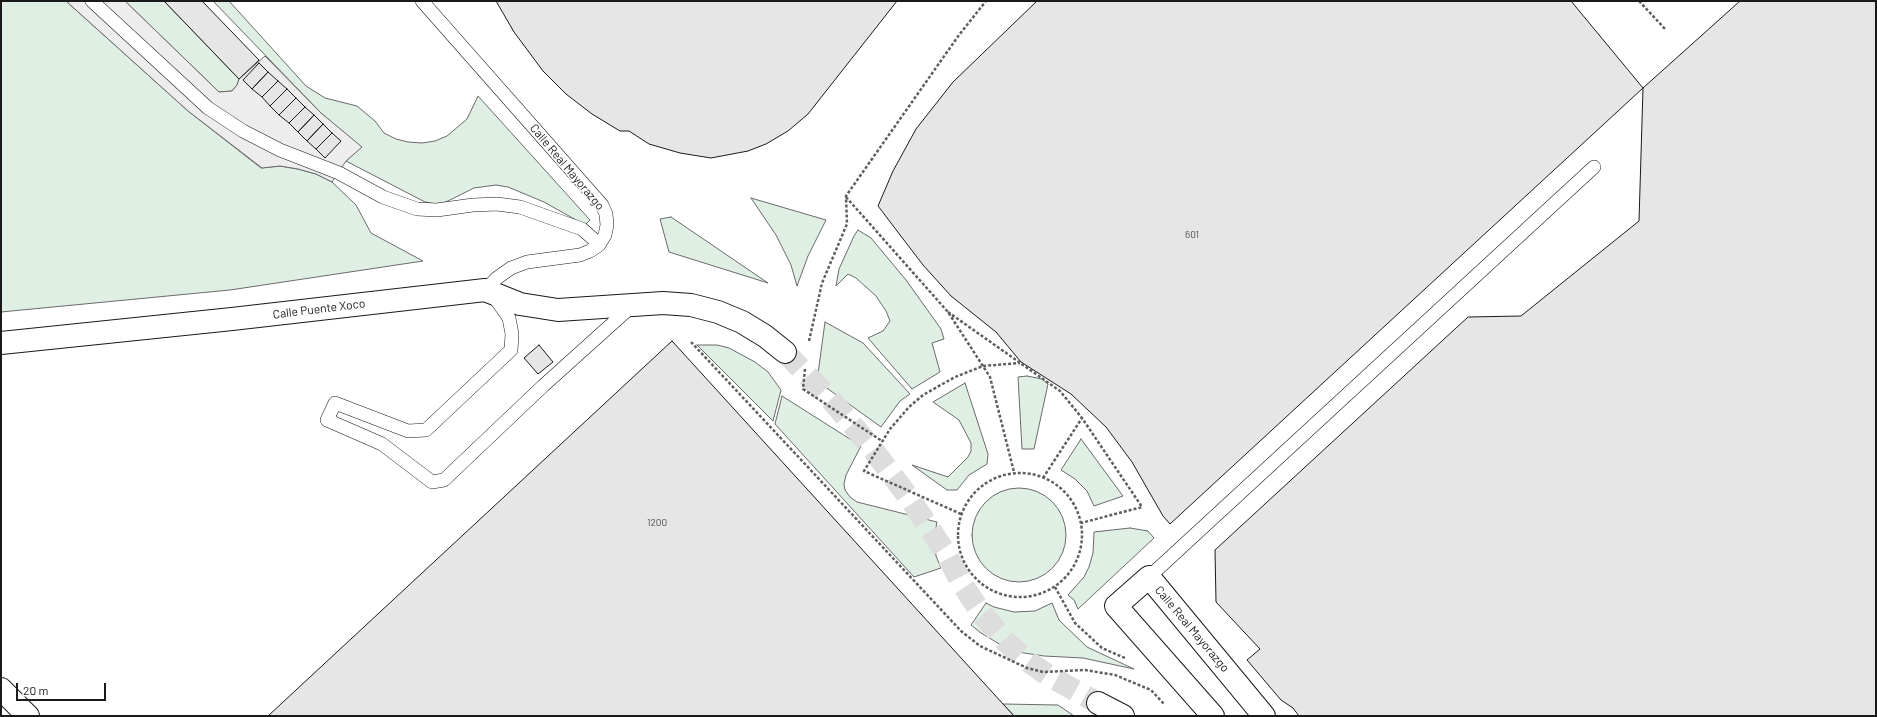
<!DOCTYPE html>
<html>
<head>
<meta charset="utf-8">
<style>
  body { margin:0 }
  #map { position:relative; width:1877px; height:717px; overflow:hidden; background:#fff; font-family:Barlow,sans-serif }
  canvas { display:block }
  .frame { position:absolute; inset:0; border:2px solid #1a1a1a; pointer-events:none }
  .scale { position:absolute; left:16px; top:683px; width:90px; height:18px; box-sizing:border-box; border:2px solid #1a1a1a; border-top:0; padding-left:5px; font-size:12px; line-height:14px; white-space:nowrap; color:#1a1a1a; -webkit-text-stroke:3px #fff; paint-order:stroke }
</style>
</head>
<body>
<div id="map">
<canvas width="1877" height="717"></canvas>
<div class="frame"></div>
<div class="scale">20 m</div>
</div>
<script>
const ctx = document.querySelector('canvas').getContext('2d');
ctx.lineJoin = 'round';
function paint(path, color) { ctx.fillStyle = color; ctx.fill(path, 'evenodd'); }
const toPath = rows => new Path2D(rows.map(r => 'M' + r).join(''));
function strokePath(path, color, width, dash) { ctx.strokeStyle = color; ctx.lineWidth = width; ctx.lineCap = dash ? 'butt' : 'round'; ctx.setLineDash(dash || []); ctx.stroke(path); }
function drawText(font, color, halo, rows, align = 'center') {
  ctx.font = font + ' Barlow,sans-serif'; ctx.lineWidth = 3; ctx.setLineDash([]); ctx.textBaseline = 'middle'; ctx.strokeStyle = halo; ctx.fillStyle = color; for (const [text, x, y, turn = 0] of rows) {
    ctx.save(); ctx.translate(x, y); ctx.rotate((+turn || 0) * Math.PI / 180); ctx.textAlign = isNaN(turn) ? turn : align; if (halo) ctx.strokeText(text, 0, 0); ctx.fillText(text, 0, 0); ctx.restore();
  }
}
const green = toPath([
  [1,1,66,1,188,111,261,168,280,166,298,169,316,174,332,182,356,205,371,233,423,261,230,290,1,312,1,1],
  [125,1,164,1,239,79,237,85,232,91,219,92,125,1],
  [213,1,229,1,306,86,325,98,357,106,375,121,384,133,396,139,408,142,422,143,435,141,447,136,467,119,478,96,590,220,585,225,544,202,508,187,496,185,474,188,446,202,435,204,425,202,346,161,361,147,321,113,213,1],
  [751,198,826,220,808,256,797,286,791,265,776,235,751,198],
  [671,217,768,283,669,252,660,219,671,217],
  [858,230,871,238,906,280,941,329,944,339,932,343,940,372,912,389,868,338,883,331,890,321,886,311,876,296,856,278,848,274,836,286,839,269,854,236,858,230],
  [825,322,863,343,910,394,900,401,881,427,817,381,825,322],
  [697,345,717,345,729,348,755,362,768,372,781,390,773,421,697,345],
  [1027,376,1042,379,1048,384,1034,449,1022,449,1018,377,1027,376],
  [965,383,988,454,987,464,969,475,957,490,947,490,912,465,948,477,968,457,971,451,971,443,959,420,933,402,965,383],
  [782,396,861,446,846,475,844,484,845,490,850,497,857,502,937,522,934,538,936,556,941,568,914,577,775,424,782,396],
  [1081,439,1123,496,1094,506,1087,491,1075,479,1061,470,1081,439],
  '972 535a47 47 0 1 1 94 0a47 47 0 1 1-94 0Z',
  [1130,528,1148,531,1154,538,1078,609,1074,600,1068,595,1084,577,1089,567,1093,553,1094,532,1130,528],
  [986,603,994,607,1014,612,1035,611,1052,603,1059,620,1087,647,1134,669,1083,658,1044,656,1011,651,981,633,971,625,986,603],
  [1003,704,1058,705,1074,716,1014,716,1003,704]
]);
paint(green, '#e0efe3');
strokePath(green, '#6a6a6a', 1);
const parking = toPath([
  [66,1,125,1,219,92,232,91,237,85,239,79,265,56,321,113,362,147,346,161,332,182,316,174,298,169,280,166,262,168,188,111,66,1]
]);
paint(parking, '#ededed');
strokePath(parking, '#6a6a6a', 1);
const building = toPath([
  [164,1,202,1,259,60,239,79,164,1],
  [496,1,897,1,808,114,788,131,766,144,748,151,711,158,680,153,649,144,629,131,620,131,592,114,566,94,543,71,514,32,496,1],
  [1037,1,1571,1,1643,88,1170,524,1163,516,1132,462,1106,427,1071,394,1021,362,996,332,951,296,923,265,878,206,893,171,916,129,953,82,1037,1],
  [1740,1,1876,1,1876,716,1299,716,1293,708,1281,700,1247,660,1260,649,1216,602,1215,550,1468,317,1521,316,1639,221,1643,88,1740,1],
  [259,63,268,72,252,89,243,80,259,63],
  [268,72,278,81,262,97,252,89,268,72],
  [278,81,287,89,270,106,262,97,278,81],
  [287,89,296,98,279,115,270,106,287,89],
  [296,98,305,107,289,123,279,115,296,98],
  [305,107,314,115,298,132,289,123,305,107],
  [314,115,323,124,307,141,298,132,314,115],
  [323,124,332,133,316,149,307,141,323,124],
  [332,133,341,141,325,158,316,149,332,133],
  [672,341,1014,716,268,716,672,341],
  [539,345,553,362,538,374,524,358,539,345]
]);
paint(building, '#e6e6e6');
strokePath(building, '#1a1a1a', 1);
strokePath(toPath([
  [785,352,832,401,871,447,910,499,945,552,962,584,982,614,1005,641,1026,660,1049,676,1098,703]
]), '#ddd', 22, [22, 11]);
const lane = toPath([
  [92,1,208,108,243,131,280,150,339,173,383,197,417,209,437,210,473,205,497,204,520,207,582,229,599,244],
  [422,1,602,205,606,214,607,225,605,235,599,245,590,251,580,255,527,262,511,268,497,278,485,290,495,298,509,318,512,334,511,350,426,430,408,431,335,403,327,420,382,444,432,482,444,480,543,386,633,305],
  [1149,577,1594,167]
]);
const street = toPath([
  [1,343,232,319,485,290,520,304,558,310,663,303,691,305,718,312,742,322,765,336,785,352],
  [1,689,28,716],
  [1098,703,1123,716],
  [1213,716,1116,606,1149,577,1264,716]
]);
strokePath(lane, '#1a1a1a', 14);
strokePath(street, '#1a1a1a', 24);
strokePath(toPath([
  [1639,1,1666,30],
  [846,197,948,312,990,377,1014,472],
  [948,312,1060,391,1082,418,1142,507,1081,523],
  [809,341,822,283,847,224,846,196,959,35,986,1],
  [691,342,961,631,980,646,1027,668,1043,672,1085,670,1115,675,1151,690,1164,704],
  [805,369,803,389,882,441],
  '958 535a62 62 0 1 1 124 0a62 62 0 1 1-124 0Z',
  [1043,478,1082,418],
  [961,514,864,471,890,429,909,407,923,395,955,377,983,366,1020,363],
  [1055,587,1075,623,1102,648,1125,658]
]), '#5f5f5f', 2.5, [3, 2]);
strokePath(lane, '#fff', 13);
strokePath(street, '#fff', 22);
drawText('10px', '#4d4d4d', null, [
  ["601",1192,235],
  ["1200",657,523]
]);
drawText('12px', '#1a1a1a', '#fff', [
  ["Calle Real Mayorazgo",567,167,50],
  ["Calle Puente Xoco",319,309,-7],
  ["Calle Real Mayorazgo",1192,629,50]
]);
</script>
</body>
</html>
